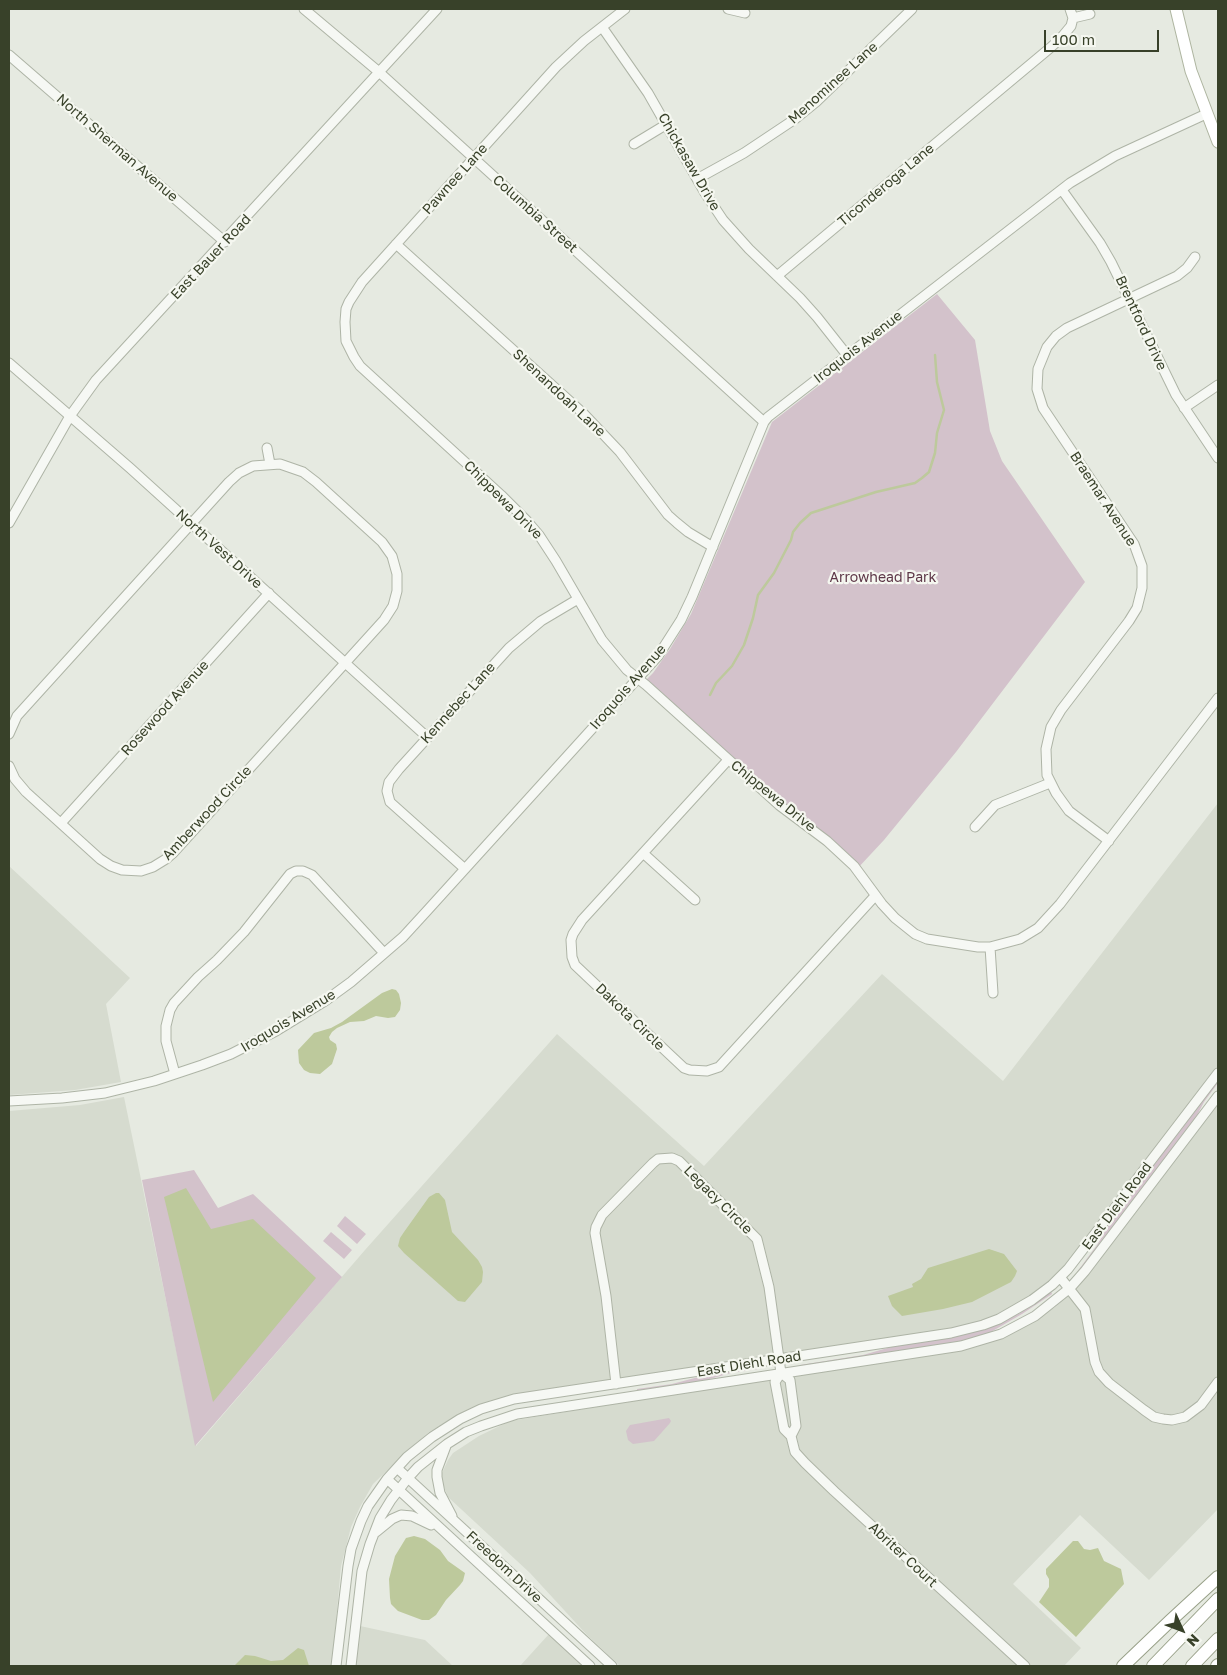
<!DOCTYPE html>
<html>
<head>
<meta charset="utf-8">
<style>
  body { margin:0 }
  #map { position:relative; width:1227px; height:1675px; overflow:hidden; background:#e6eae1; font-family:"Golos Text",sans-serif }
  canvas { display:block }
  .frame { position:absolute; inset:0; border:10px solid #384129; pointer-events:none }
  .north { position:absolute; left:1157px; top:1605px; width:50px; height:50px; -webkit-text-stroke:4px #f5f7f0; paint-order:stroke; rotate:133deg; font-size:14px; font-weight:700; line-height:20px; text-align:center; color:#384129 }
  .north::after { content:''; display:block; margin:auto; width:18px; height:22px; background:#384129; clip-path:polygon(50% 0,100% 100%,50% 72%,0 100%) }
  .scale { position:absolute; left:1044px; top:30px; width:115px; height:22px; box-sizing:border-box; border:2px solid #384129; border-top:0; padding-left:6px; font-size:15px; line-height:18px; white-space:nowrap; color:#384129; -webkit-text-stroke:4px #f5f7f0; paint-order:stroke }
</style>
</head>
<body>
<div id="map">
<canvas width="1227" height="1675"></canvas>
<div class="frame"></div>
<div class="north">N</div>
<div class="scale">100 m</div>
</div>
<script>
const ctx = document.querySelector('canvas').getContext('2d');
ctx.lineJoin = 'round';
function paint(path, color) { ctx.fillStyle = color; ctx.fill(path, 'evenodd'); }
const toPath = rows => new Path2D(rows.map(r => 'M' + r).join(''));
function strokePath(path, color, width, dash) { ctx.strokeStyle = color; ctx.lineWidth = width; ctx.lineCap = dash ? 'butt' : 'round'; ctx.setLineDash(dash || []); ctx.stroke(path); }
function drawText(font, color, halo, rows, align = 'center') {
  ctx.font = font + ' "Golos Text",sans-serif'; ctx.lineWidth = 4.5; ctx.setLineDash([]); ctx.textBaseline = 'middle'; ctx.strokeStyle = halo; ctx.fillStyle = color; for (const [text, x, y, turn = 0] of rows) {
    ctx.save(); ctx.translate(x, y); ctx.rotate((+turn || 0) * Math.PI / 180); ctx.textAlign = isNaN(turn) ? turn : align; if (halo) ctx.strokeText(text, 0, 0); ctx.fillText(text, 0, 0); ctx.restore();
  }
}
paint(toPath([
  [1218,803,1218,1066,1070,1260,1045,1286,1024,1301,989,1318,965,1326,518,1394,489,1402,462,1413,429,1432,415,1444,373,1484,360,1507,351,1527,341,1566,332,1666,9,1666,9,1111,80,1105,124,1097,196,1446,365,1250,557,1034,704,1166,882,974,1003,1081],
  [9,866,130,978,106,1004,121,1082,75,1090,9,1095],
  [1218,1104,1218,1509,1149,1580,1080,1515,1013,1584,1081,1648,1064,1666,620,1666,587,1635,530,1573,448,1497,442,1482,442,1473,448,1460,453,1453,479,1436,510,1421,602,1406,965,1350,993,1341,1014,1332,1033,1322,1055,1307,1088,1274],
  [360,1626,425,1640,453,1666,356,1666],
  [549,1634,584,1666,520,1666]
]), '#d6dbcf');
paint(toPath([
  [937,294,975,340,990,431,1002,461,1085,582,956,752,884,840,857,869,791,814,643,683,653,673,670,649,691,614,772,422],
  [1218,1080,1218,1083,1204,1102,1193,1123,1078,1272,1077,1272,1097,1245,1110,1222],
  [194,1170,218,1208,253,1194,342,1277,195,1446,142,1180],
  [345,1216,366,1234,357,1244,337,1226],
  [331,1232,352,1250,344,1259,323,1241],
  [1051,1291,1052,1294,1022,1314,984,1336,972,1340,800,1367,800,1365,863,1355,891,1347,974,1332,1004,1321,1020,1313],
  [759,1366,758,1369,731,1373,699,1382,637,1391,637,1389,672,1384,706,1375],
  [669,1418,671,1421,670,1423,654,1441,633,1444,628,1440,626,1431,630,1425]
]), '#d3c2cb');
paint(toPath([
  [392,989,396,990,399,994,401,1003,400,1010,395,1017,388,1018,376,1016,364,1021,350,1022,337,1028,332,1032,329,1037,330,1040,336,1044,337,1049,332,1064,320,1074,310,1073,304,1070,299,1063,298,1050,314,1033,331,1028,342,1022,382,993],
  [186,1188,211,1229,253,1219,316,1278,213,1402,164,1197],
  [436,1193,439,1193,445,1200,452,1232,478,1260,482,1267,483,1272,482,1282,465,1302,458,1301,404,1253,398,1246,400,1238,404,1232,429,1197],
  [989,1249,1004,1254,1017,1271,1015,1276,1011,1282,972,1302,943,1309,902,1316,892,1306,888,1296,913,1287,912,1284,921,1279,928,1268],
  [414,1536,425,1539,440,1550,448,1561,465,1573,463,1581,460,1585,446,1600,436,1615,429,1620,422,1620,398,1611,391,1604,390,1598,389,1579,395,1556,406,1538],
  [1073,1541,1078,1541,1084,1549,1090,1550,1098,1548,1104,1561,1121,1569,1124,1584,1076,1637,1039,1602,1049,1587,1049,1579,1046,1574,1046,1569],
  [298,1648,304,1650,309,1666,234,1666,245,1655,255,1656,271,1661,283,1660]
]), '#bdc99c');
strokePath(toPath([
  [710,695,716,683,732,666,744,645,753,618,758,595,774,573,791,540,793,532,800,523,811,513,876,492,915,483,922,478,929,472,935,453,937,433,944,410,937,382,935,355]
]), '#bdc99c', 2.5);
const minor = toPath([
  [304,9,379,72,764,422],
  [625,9,584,41,556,67,362,282,349,302,346,309,345,322,346,341,354,357,360,366,501,495,527,521,539,535,556,561,602,640,627,670,646,685,779,805,827,841,854,866,882,904,895,918,915,934,927,939,978,947,990,947,1020,939,1038,928,1060,904,1218,698],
  [728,9,745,13],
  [1073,18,1090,14],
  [602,27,648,93,705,193,723,220,749,249,800,298,817,317,847,355],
  [9,55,225,242],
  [634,144,667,124],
  [697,179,744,153,795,119,816,102,912,9],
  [1062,190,1100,243,1111,262,1176,395,1218,458],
  [396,244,584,414,620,452,668,515,677,523,688,532,713,547],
  [777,276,1050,48,1061,38,1071,26,1073,18,1070,9],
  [9,363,130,468,427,737],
  [1184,408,1218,385],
  [267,448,270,464],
  [9,523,70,416,96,380,437,9],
  [9,734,17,716,229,482,239,473,253,466,280,464,303,472,316,482,382,542,392,556,397,574,397,591,393,606,384,620,173,853,166,859,153,867,141,871,122,870,111,866,100,859,26,792,15,779,9,766],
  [728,760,582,920,573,934,571,940,572,957,575,965,668,1053,684,1068,690,1070,707,1071,719,1067,875,896],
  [61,823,269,593],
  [975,827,995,805,1050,783],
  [1109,841,1069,811,1056,793,1047,775,1046,749,1051,727,1061,710,1129,621,1137,608,1142,588,1142,566,1134,544,1043,408,1037,389,1038,369,1047,347,1056,336,1067,328,1177,276,1187,268,1195,257],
  [643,853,695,900],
  [465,869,390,802,387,791,389,782,399,769,509,648,541,621,578,599],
  [990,947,993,993],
  [175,1074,166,1041,166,1026,170,1010,174,1003,198,977,217,960,244,932,290,874,296,871,303,871,312,875,384,953],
  [9,1101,62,1098,105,1093,154,1081,202,1065,231,1054,276,1031,325,1001,351,982,403,937,425,913,658,656,681,620,692,597,764,422,768,417,1070,183,1115,156,1206,114],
  [1060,1277,1085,1309,1095,1362,1099,1372,1109,1383,1144,1410,1154,1417,1163,1419,1172,1420,1185,1417,1201,1405,1218,1382],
  [781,1373,790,1380,796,1426,791,1436],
  [616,1384,606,1296,595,1233,596,1227,602,1215,653,1163,658,1159,672,1158,679,1161,757,1239,769,1287,781,1373,775,1382,784,1429,791,1436,795,1452,805,1463,834,1491,1025,1666],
  [446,1446,437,1470,437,1477,440,1493,452,1516],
  [397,1468,612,1666],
  [387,1479,590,1666],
  [376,1532,392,1519,401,1515,412,1516,431,1525],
  [336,1666,348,1566,351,1549,361,1521,368,1506,387,1479,407,1457,432,1437,460,1419,481,1409,514,1399,951,1333,983,1325,999,1319,1032,1300,1052,1285,1068,1269,1218,1073],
  [351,1666,362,1571,370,1544,380,1518,391,1500,408,1478,418,1467,447,1444,466,1432,481,1426,517,1414,961,1346,1001,1334,1035,1316,1070,1288,1085,1271,1218,1096]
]);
const major = toPath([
  [1176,9,1191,71,1218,142]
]);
const highway = toPath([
  [1123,1666,1170,1621,1218,1577],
  [1153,1666,1218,1599],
  [1192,1666,1218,1639],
  [1217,1666,1218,1665]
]);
strokePath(minor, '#aeb4a6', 11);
strokePath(major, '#aeb5a0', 13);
strokePath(highway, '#98a088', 14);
strokePath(minor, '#f6f8f4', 9);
strokePath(major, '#fff', 11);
strokePath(highway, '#fff', 12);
drawText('14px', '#384129', '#f5f7f0', [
  ["Menominee Lane",833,83,-42],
  ["North Sherman Avenue",117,148,41],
  ["Chickasaw Drive",689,162,60],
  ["Pawnee Lane",455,179,-48],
  ["Ticonderoga Lane",886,185,-40],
  ["Columbia Street",535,214,42],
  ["East Bauer Road",211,257,-47],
  ["Brentford Drive",1141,323,65],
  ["Iroquois Avenue",858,347,-38],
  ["Shenandoah Lane",559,393,43],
  ["Braemar Avenue",1103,499,57],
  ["Chippewa Drive",503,500,45],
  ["North Vest Drive",219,549,42],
  ["Iroquois Avenue",628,687,-49],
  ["Kennebec Lane",458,703,-48],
  ["Rosewood Avenue",165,708,-48],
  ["Chippewa Drive",773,796,39],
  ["Amberwood Circle",207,813,-47],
  ["Dakota Circle",630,1017,44],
  ["Iroquois Avenue",288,1021,-31],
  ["Legacy Circle",718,1200,45],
  ["East Diehl Road",1117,1206,-53],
  ["East Diehl Road",749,1364,-9],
  ["Abriter Court",903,1555,43],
  ["Freedom Drive",504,1567,43]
]);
drawText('14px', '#5d3747', '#f5f7f0', [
  ["Arrowhead Park",883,578]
]);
</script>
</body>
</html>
